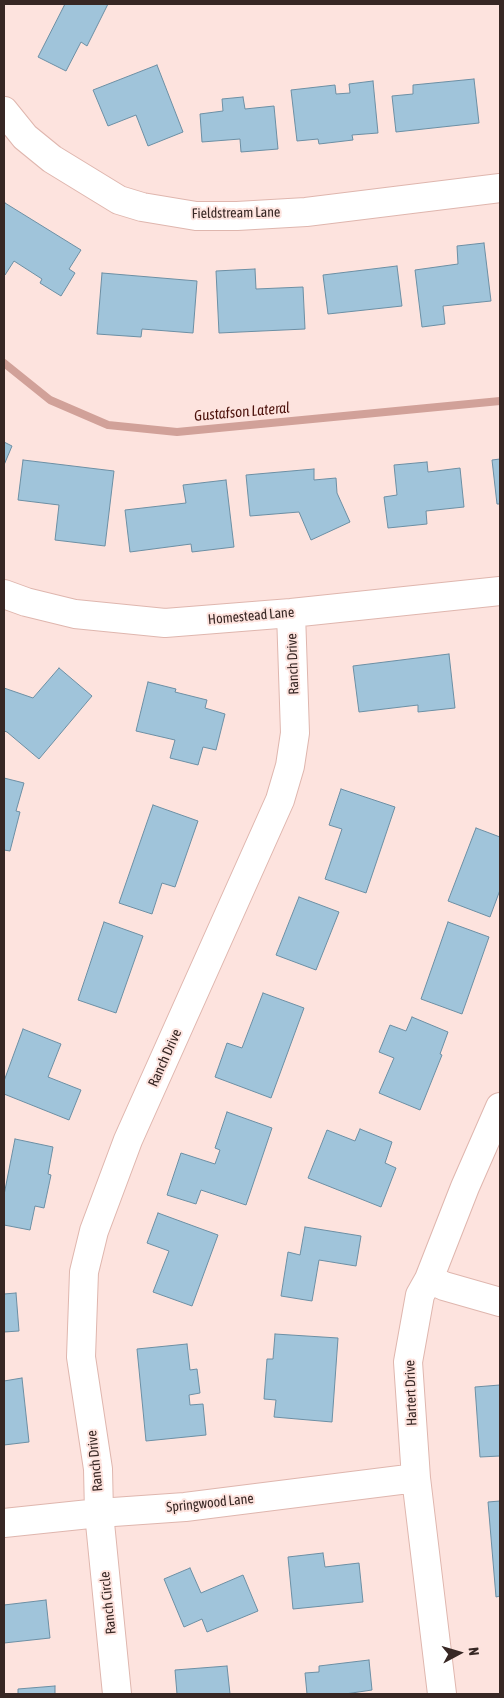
<!DOCTYPE html>
<html>
<head>
<meta charset="utf-8">
<style>
  body { margin:0 }
  #map { position:relative; width:504px; height:1698px; overflow:hidden; background:#fde3de; font-family:"Asap Condensed",sans-serif }
  canvas { display:block }
  .frame { position:absolute; inset:0; border:5px solid #372724; pointer-events:none }
  .north { position:absolute; left:434px; top:1628px; width:50px; height:50px; -webkit-text-stroke:4px #fde3de; paint-order:stroke; rotate:84deg; font-size:14px; font-weight:700; line-height:20px; text-align:center; color:#372724 }
  .north::after { content:''; display:block; margin:auto; width:18px; height:22px; background:#372724; clip-path:polygon(50% 0,100% 100%,50% 72%,0 100%) }
</style>
</head>
<body>
<div id="map">
<canvas width="504" height="1698"></canvas>
<div class="frame"></div>
<div class="north">N</div>
</div>
<script>
const ctx = document.querySelector('canvas').getContext('2d');
ctx.lineJoin = 'round';
const toPath = rows => new Path2D(rows.map(r => 'M' + r).join(''));
function strokePath(path, color, width, dash) { ctx.strokeStyle = color; ctx.lineWidth = width; ctx.lineCap = dash ? 'butt' : 'round'; ctx.setLineDash(dash || []); ctx.stroke(path); }
function paint(path, color) { ctx.fillStyle = color; ctx.fill(path, 'evenodd'); }
function drawText(font, color, halo, rows, align = 'center') {
  ctx.font = font + ' "Asap Condensed",sans-serif'; ctx.lineWidth = 4; ctx.setLineDash([]); ctx.textBaseline = 'middle'; ctx.strokeStyle = halo; ctx.fillStyle = color; for (const [text, x, y, turn = 0] of rows) {
    ctx.save(); ctx.translate(x, y); ctx.rotate((+turn || 0) * Math.PI / 180); ctx.textAlign = isNaN(turn) ? turn : align; if (halo) ctx.strokeText(text, 0, 0); ctx.fillText(text, 0, 0); ctx.restore();
  }
}
strokePath(toPath([
  [4,363,50,400,108,425,177,432,500,401]
]), '#d1a199', 8);
const building = toPath([
  [65,4,108,4,87,46,81,42,66,71,38,57,65,4],
  [157,65,183,132,148,146,136,115,108,126,93,90,157,65],
  [474,79,479,123,396,132,392,96,413,94,413,85,474,79],
  [373,81,378,133,352,135,353,140,319,144,318,139,297,141,291,90,335,85,336,94,350,93,349,84,373,81],
  [243,97,245,109,274,106,278,149,241,152,240,139,202,142,200,114,223,111,222,99,243,97],
  [5,203,81,250,69,269,75,273,61,296,40,283,42,279,14,261,5,275,4,274,4,205,5,203],
  [484,243,491,301,443,306,445,324,422,327,415,270,458,264,457,246,484,243],
  [397,266,402,306,328,314,323,275,397,266],
  [255,269,256,289,303,287,305,329,219,333,216,271,255,269],
  [102,273,197,281,193,333,142,329,141,337,97,334,102,273],
  [4,442,12,446,4,465,4,442],
  [500,459,500,504,497,504,492,460,500,459],
  [23,460,114,471,105,546,55,540,59,505,18,500,23,460],
  [427,462,428,472,460,468,464,507,426,511,427,524,388,528,384,497,397,495,394,465,427,462],
  [314,469,314,480,336,478,337,493,350,522,311,540,299,512,250,516,246,475,314,469],
  [226,480,234,547,192,552,191,544,130,552,125,510,186,503,183,485,226,480],
  [449,654,455,708,418,712,418,705,359,712,353,666,449,654],
  [59,668,92,696,39,759,7,732,4,731,4,688,33,698,59,668],
  [148,682,176,689,175,692,207,700,205,708,225,714,216,750,203,747,198,765,170,758,175,740,136,731,148,682],
  [4,778,24,783,16,811,20,812,10,851,4,850,4,778],
  [341,789,395,807,366,893,325,879,342,829,329,825,341,789],
  [153,805,198,821,175,887,162,883,152,914,119,903,153,805],
  [476,828,500,837,500,890,490,917,448,901,476,828],
  [299,897,339,912,316,970,276,955,299,897],
  [104,922,143,936,116,1013,78,1000,104,922],
  [448,922,489,937,462,1014,421,999,448,922],
  [263,993,304,1008,271,1098,215,1077,227,1043,242,1048,263,993],
  [412,1017,448,1032,440,1054,442,1055,420,1110,379,1093,394,1058,379,1052,390,1025,406,1031,412,1017],
  [23,1029,61,1044,48,1077,81,1090,69,1120,4,1094,4,1081,23,1029],
  [227,1112,272,1128,246,1205,201,1190,196,1204,167,1195,181,1153,215,1164,220,1150,215,1148,227,1112],
  [360,1129,392,1142,385,1163,396,1168,381,1207,308,1178,327,1130,355,1141,360,1129],
  [15,1139,53,1147,48,1174,51,1175,44,1208,35,1206,30,1230,4,1225,4,1195,15,1139],
  [158,1213,218,1235,192,1306,153,1292,169,1251,147,1243,158,1213],
  [305,1227,361,1236,356,1266,319,1260,312,1301,281,1296,288,1252,300,1255,305,1227],
  [16,1293,19,1331,4,1332,4,1294,16,1293],
  [275,1334,338,1338,332,1422,274,1417,276,1400,264,1399,267,1359,273,1359,275,1334],
  [187,1344,190,1370,197,1369,200,1393,189,1395,190,1405,203,1404,206,1435,146,1441,137,1349,187,1344],
  [22,1378,29,1442,4,1445,4,1381,22,1378],
  [500,1385,500,1456,480,1457,475,1387,500,1385],
  [500,1501,500,1596,496,1597,488,1502,500,1501],
  [323,1553,325,1567,359,1563,363,1602,293,1609,288,1557,323,1553],
  [190,1568,201,1593,243,1575,258,1611,207,1632,202,1619,184,1627,164,1579,190,1568],
  [46,1600,50,1638,4,1643,4,1605,46,1600],
  [369,1660,372,1690,345,1694,307,1694,305,1673,319,1672,319,1666,369,1660],
  [227,1666,230,1694,177,1694,175,1670,227,1666],
  [55,1686,55,1694,18,1694,18,1689,55,1686]
]);
paint(building, '#a0c4da');
strokePath(building, '#6c8fa4', 1);
const street = toPath([
  [4,111,25,137,52,159,119,200,142,207,196,216,237,216,306,212,500,188],
  [4,594,26,602,75,614,165,623,291,613,500,591],
  [429,1279,444,1286,500,1302],
  [4,1523,99,1513,185,1507,416,1478],
  [117,1694,99,1513,98,1469,81,1357,84,1272,94,1231,128,1140,280,800,290,766,295,733,291,613],
  [442,1694,416,1478,408,1362,420,1295,429,1279,465,1187,500,1107]
]);
strokePath(street, '#dfb6ae', 30);
strokePath(street, '#fff', 28);
drawText('14px', '#372724', '#fde3de', [
  ["Fieldstream Lane",236,213,-1],
  ["Homestead Lane",251,616,-5],
  ["Ranch Drive",293,664,-92],
  ["Ranch Drive",165,1058,-66],
  ["Hartert Drive",411,1393,-92],
  ["Ranch Drive",95,1461,-96],
  ["Springwood Lane",210,1503,-6],
  ["Ranch Circle",108,1603,-96]
]);
drawText('italic 15px', '#4c120c', '#fde3de', [
  ["Gustafson Lateral",242,412,-5]
]);
</script>
</body>
</html>
